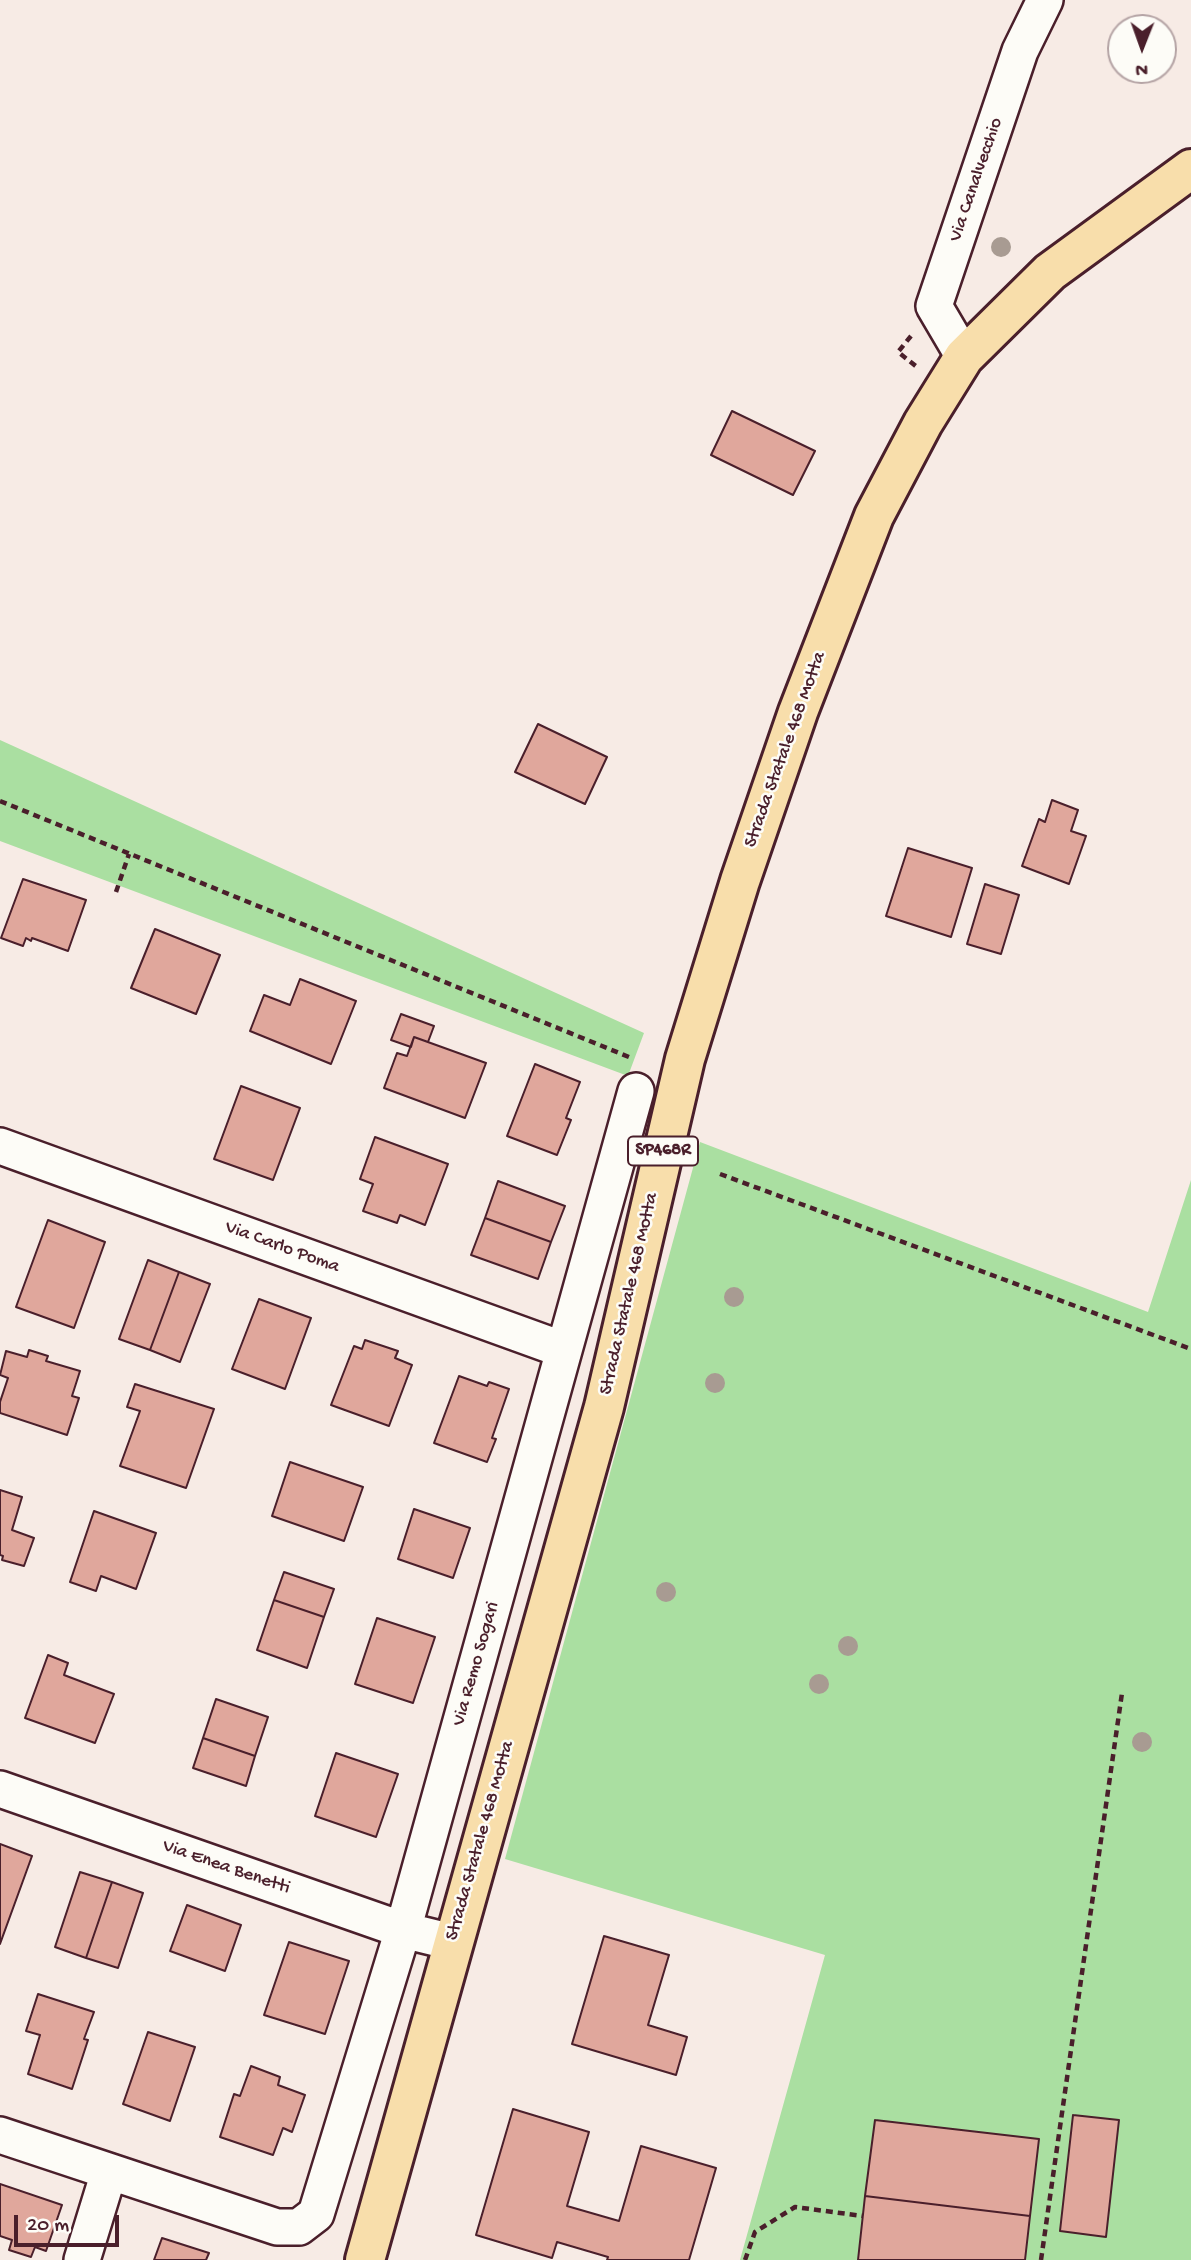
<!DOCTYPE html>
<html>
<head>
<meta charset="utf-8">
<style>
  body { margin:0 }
  #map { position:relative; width:1191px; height:2260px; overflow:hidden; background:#f7ebe5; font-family:"Gochi Hand",sans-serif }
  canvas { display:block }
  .north { position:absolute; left:1107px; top:14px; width:70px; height:70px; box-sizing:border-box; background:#fdfcf7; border:2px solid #b5a4a5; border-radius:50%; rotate:181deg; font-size:19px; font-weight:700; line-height:28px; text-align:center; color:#4a1f2b }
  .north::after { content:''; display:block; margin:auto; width:24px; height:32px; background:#4a1f2b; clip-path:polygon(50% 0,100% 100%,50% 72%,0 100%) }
  .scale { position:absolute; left:14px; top:2215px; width:105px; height:32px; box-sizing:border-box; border:4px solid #4a1f2b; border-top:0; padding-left:9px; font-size:21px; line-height:24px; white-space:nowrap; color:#4a1f2b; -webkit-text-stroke:5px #fdfcf7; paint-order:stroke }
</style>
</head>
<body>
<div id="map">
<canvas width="1191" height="2260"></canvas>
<div class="north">N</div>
<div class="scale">20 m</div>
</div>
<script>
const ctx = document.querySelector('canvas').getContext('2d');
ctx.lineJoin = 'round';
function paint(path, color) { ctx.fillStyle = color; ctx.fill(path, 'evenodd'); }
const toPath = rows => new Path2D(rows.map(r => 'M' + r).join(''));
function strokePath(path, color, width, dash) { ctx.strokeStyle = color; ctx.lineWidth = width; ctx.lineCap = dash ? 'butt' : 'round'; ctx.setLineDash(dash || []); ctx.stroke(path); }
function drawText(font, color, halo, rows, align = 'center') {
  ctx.font = font + ' "Gochi Hand",sans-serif'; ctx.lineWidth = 5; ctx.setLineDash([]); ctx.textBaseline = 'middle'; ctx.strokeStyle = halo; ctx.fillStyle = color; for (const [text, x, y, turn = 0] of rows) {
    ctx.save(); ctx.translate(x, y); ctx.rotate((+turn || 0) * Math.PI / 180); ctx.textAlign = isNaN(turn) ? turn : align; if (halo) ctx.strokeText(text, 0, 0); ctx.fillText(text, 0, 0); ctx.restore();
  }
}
paint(toPath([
  [0,740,644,1033,628,1076,0,841],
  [700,1142,1148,1312,1191,1180,1191,2260,740,2260,825,1955,505,1859]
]), '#aadfa1');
const building = toPath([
  [732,411,815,451,793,495,711,455,732,411],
  [538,724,607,757,585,804,515,772,538,724],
  [1052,800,1078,810,1071,831,1086,836,1069,884,1022,866,1039,819,1045,822,1052,800],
  [908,848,972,868,951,937,886,916,908,848],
  [23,879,86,900,68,951,32,938,31,941,26,938,23,946,1,938,23,879],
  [985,884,1019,895,1001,954,967,944,985,884],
  [155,929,220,955,196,1014,131,988,155,929],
  [300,979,356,1001,331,1064,250,1031,264,995,290,1005,300,979],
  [401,1014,434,1026,428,1042,414,1037,411,1047,391,1040,401,1014],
  [414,1037,486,1063,465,1118,384,1088,397,1053,407,1056,414,1037],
  [535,1064,580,1082,566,1118,571,1120,557,1155,507,1136,535,1064],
  [241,1086,300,1108,273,1180,214,1159,241,1086],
  [375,1137,448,1164,425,1225,400,1215,397,1223,363,1211,373,1184,360,1179,375,1137],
  [498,1181,565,1206,551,1242,485,1218,498,1181],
  [485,1218,551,1242,538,1279,471,1255,485,1218],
  [48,1220,105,1242,74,1328,16,1307,48,1220],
  [148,1260,179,1272,150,1350,119,1339,148,1260],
  [179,1272,210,1284,180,1362,150,1350,179,1272],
  [259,1299,311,1318,285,1389,232,1369,259,1299],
  [365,1340,398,1351,395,1358,412,1365,389,1426,331,1405,354,1346,362,1349,365,1340],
  [29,1350,48,1356,46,1361,80,1371,72,1396,79,1398,67,1435,0,1413,0,1402,8,1378,0,1375,6,1351,27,1357,29,1350],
  [459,1376,487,1386,489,1382,509,1389,492,1438,496,1439,487,1462,434,1443,459,1376],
  [135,1384,214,1409,186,1488,120,1466,140,1411,127,1407,135,1384],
  [290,1462,363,1487,344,1541,272,1516,290,1462],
  [0,1490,22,1497,12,1530,34,1538,24,1566,2,1560,3,1556,0,1555,0,1490],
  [414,1509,470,1528,453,1578,398,1559,414,1509],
  [94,1511,156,1533,136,1589,101,1576,96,1591,70,1582,94,1511],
  [284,1572,334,1589,324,1617,274,1600,284,1572],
  [274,1600,324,1617,307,1668,257,1650,274,1600],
  [377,1618,435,1637,413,1703,355,1684,377,1618],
  [48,1655,68,1663,64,1675,114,1694,95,1743,25,1718,48,1655],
  [216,1699,268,1717,255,1756,203,1738,216,1699],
  [203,1738,255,1756,246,1786,193,1768,203,1738],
  [336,1753,398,1774,376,1837,315,1816,336,1753],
  [0,1844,32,1856,0,1944,0,1844],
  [80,1872,112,1882,86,1958,55,1947,80,1872],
  [112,1882,143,1893,118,1968,86,1958,112,1882],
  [187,1905,241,1925,225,1971,170,1951,187,1905],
  [604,1936,669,1955,648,2025,687,2037,676,2075,572,2044,604,1936],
  [289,1942,349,1961,325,2034,264,2015,289,1942],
  [38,1994,94,2012,84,2039,88,2040,72,2089,28,2074,40,2035,26,2031,38,1994],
  [148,2032,195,2047,170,2121,123,2104,148,2032],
  [251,2066,280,2077,278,2085,305,2095,292,2132,283,2128,273,2155,220,2137,234,2094,240,2096,251,2066],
  [513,2109,589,2132,567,2206,619,2221,641,2146,716,2168,689,2260,607,2260,608,2257,557,2242,552,2258,476,2235,513,2109],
  [1073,2115,1119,2120,1106,2237,1060,2231,1073,2115],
  [875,2120,1039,2139,1030,2216,865,2196,875,2120],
  [0,2184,62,2205,46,2251,35,2247,31,2257,9,2250,12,2240,0,2236,0,2184],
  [865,2196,1030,2216,1025,2260,858,2260,865,2196],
  [162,2238,209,2253,206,2260,154,2260,162,2238]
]);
paint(building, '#e0a79c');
strokePath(building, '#4a1f2b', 2);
const minor = toPath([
  [964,357,934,306,1020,51,1045,0],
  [0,1146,564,1350],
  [0,1789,403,1930,452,1942],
  [0,2135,277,2227,299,2227,316,2214,403,1930,636,1091],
  [82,2260,109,2172]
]);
const primary = toPath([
  [365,2260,604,1407,685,1059,740,881,798,712,874,516,923,423,964,357,1050,272,1191,169]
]);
strokePath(minor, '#4a1f2b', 40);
strokePath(primary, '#4a1f2b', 44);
strokePath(toPath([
  [911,336,898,352,917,367],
  [0,801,629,1057],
  [116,892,129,854],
  [720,1174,1191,1349],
  [745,2260,755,2232,795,2207,863,2216],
  [1041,2260,1122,1693]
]), '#4a1f2b', 4.5, [7, 5]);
strokePath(minor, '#fdfcf7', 35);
strokePath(primary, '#f8deab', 38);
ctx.fillStyle = '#a89b92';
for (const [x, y] of [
  [1001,247],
  [734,1297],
  [715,1383],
  [666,1592],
  [848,1646],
  [819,1684],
  [1142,1742]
]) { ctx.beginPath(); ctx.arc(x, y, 10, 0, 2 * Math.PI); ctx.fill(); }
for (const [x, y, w] of [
  [663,1151,70]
]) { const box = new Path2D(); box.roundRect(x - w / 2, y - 14.5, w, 29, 5); ctx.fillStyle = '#fdfcf7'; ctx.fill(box); strokePath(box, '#4a1f2b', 2); }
drawText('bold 18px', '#4a1f2b', null, [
  ["SP468R",663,1151]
]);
drawText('19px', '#4a1f2b', '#fdfcf7', [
  ["Via Canalvecchio",977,180,-71],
  ["Strada Statale 468 Motta",786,750,-70],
  ["Via Carlo Poma",282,1248,20],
  ["Strada Statale 468 Motta",630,1294,-77],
  ["Via Remo Sogari",477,1664,-74],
  ["Strada Statale 468 Motta",481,1841,-74],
  ["Via Enea Benetti",226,1868,19]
]);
</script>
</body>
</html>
